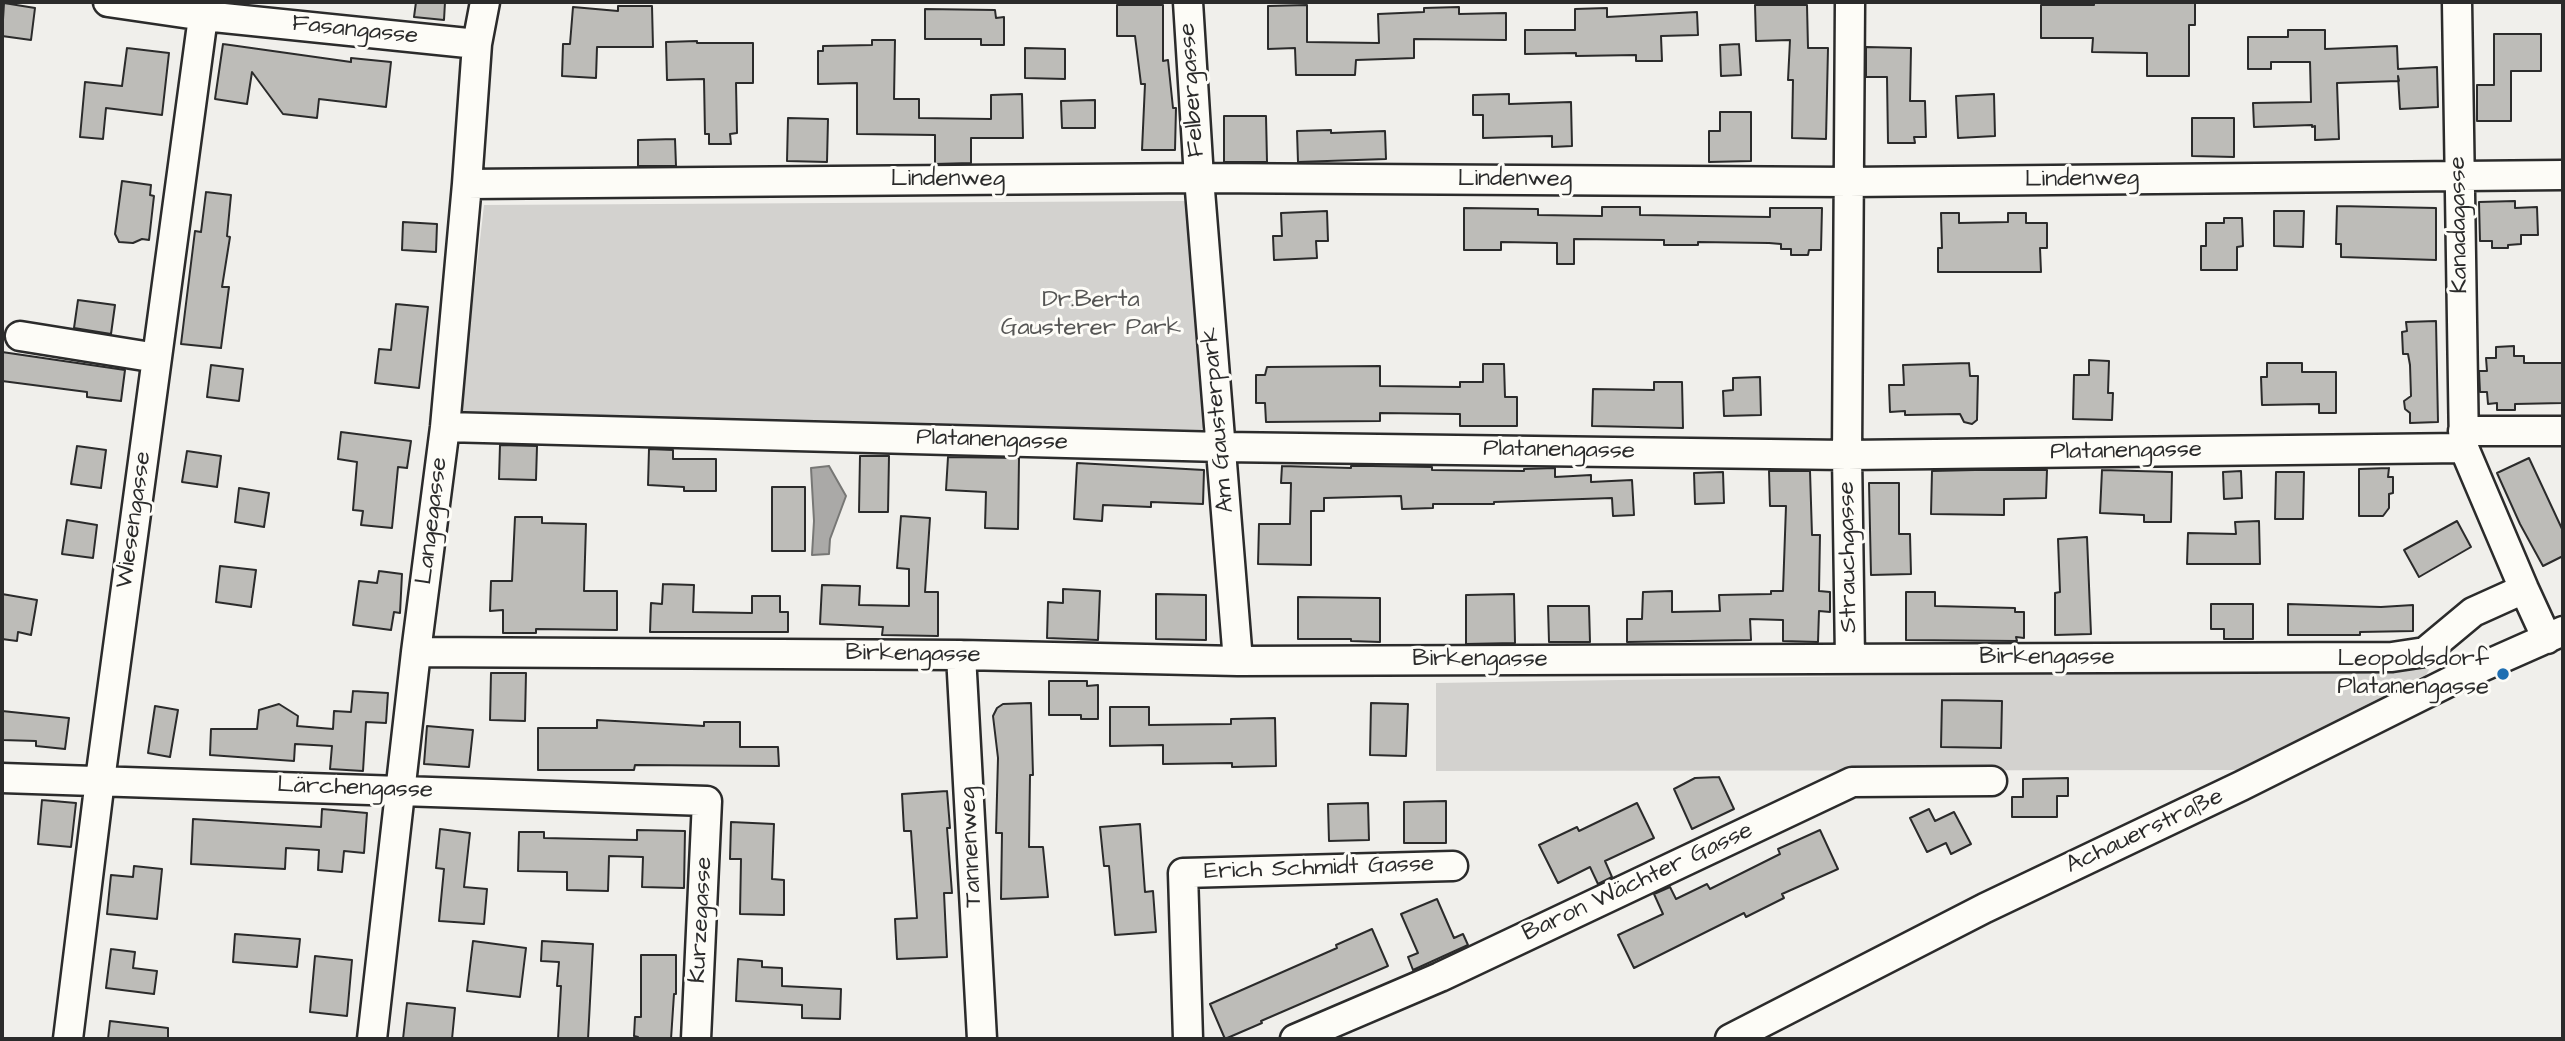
<!DOCTYPE html>
<html>
<head>
<meta charset="utf-8">
<style>
  body { margin:0 }
  #map { position:relative; width:2565px; height:1041px; overflow:hidden; background:#f0efeb; font-family:"Architects Daughter",sans-serif }
  canvas { display:block }
  .frame { position:absolute; inset:0; border:4px solid #2b2b2b; pointer-events:none }
</style>
</head>
<body>
<div id="map">
<canvas width="2565" height="1041"></canvas>
<div class="frame"></div>
</div>
<script>
const ctx = document.querySelector('canvas').getContext('2d');
ctx.lineJoin = 'round';
function paint(path, color) { ctx.fillStyle = color; ctx.fill(path, 'evenodd'); }
const toPath = rows => new Path2D(rows.map(r => 'M' + r).join(''));
function strokePath(path, color, width, dash) { ctx.strokeStyle = color; ctx.lineWidth = width; ctx.lineCap = dash ? 'butt' : 'round'; ctx.setLineDash(dash || []); ctx.stroke(path); }
function drawText(font, color, halo, rows, align = 'center') {
  ctx.font = font + ' "Architects Daughter",sans-serif'; ctx.lineWidth = 6; ctx.setLineDash([]); ctx.textBaseline = 'middle'; ctx.strokeStyle = halo; ctx.fillStyle = color; for (const [text, x, y, turn = 0] of rows) {
    ctx.save(); ctx.translate(x, y); ctx.rotate((+turn || 0) * Math.PI / 180); ctx.textAlign = isNaN(turn) ? turn : align; if (halo) ctx.strokeText(text, 0, 0); ctx.fillText(text, 0, 0); ctx.restore();
  }
}
paint(toPath([
  [1184,201,1197,216,1212,415,1201,430,460,413,484,205],
  [2425,662,2429,670,2426,675,2395,688,2383,698,2241,770,1436,771,1436,683,2415,667]
]), '#d3d2cf');
const water = toPath([
  [829,466,846,496,830,539,829,554,812,555,814,521,811,468,829,466]
]);
paint(water, '#aaa9a7');
strokePath(water, '#777775', 2);
const building = toPath([
  [416,2,445,2,444,20,414,17,416,2],
  [2094,2,2195,3,2195,25,2189,25,2189,76,2147,76,2147,53,2092,52,2093,38,2041,38,2041,5,2094,5,2094,2],
  [4,3,35,8,31,40,2,36,4,3],
  [1117,5,1163,5,1163,61,1168,60,1173,108,1176,108,1175,150,1142,150,1145,84,1141,84,1135,36,1117,36,1117,5],
  [1307,5,1307,42,1379,43,1378,14,1424,12,1424,8,1459,7,1459,14,1506,13,1506,40,1414,39,1414,58,1356,60,1355,75,1296,75,1295,48,1268,49,1268,6,1307,5],
  [1755,5,1807,5,1808,48,1828,48,1826,139,1792,138,1793,80,1788,80,1790,40,1756,41,1755,5],
  [618,6,652,6,653,47,597,47,596,78,562,76,563,44,570,44,573,7,618,11,618,6],
  [1607,8,1607,17,1697,12,1698,35,1661,36,1662,61,1636,61,1636,55,1576,56,1576,53,1525,54,1525,30,1575,30,1575,9,1607,8],
  [925,9,995,10,996,18,1004,17,1004,45,981,45,981,39,925,39,925,9],
  [2288,30,2325,30,2325,49,2397,46,2398,69,2437,67,2438,107,2400,109,2398,76,2399,81,2337,83,2339,139,2315,140,2315,126,2312,127,2312,125,2254,127,2253,103,2311,102,2310,62,2271,62,2271,69,2248,69,2248,37,2288,37,2288,30],
  [2494,34,2541,34,2541,71,2511,71,2511,121,2477,121,2477,85,2494,85,2494,34],
  [872,40,895,40,894,99,919,99,919,118,991,119,991,95,1022,94,1023,138,971,138,971,163,935,164,935,135,857,134,857,83,818,84,818,51,823,51,823,46,872,45,872,40],
  [697,41,697,43,753,43,753,83,736,83,737,133,730,134,731,144,709,144,709,134,705,134,704,79,667,80,666,42,697,41],
  [223,44,351,62,351,58,391,62,386,107,319,99,317,118,283,114,252,72,247,104,215,99,223,44],
  [1739,44,1741,75,1721,76,1720,45,1739,44],
  [1866,47,1911,48,1910,101,1925,101,1926,137,1914,137,1915,143,1888,143,1887,77,1866,77,1866,47],
  [127,48,169,53,162,115,106,108,103,139,80,137,85,82,122,86,127,48],
  [1025,48,1065,49,1065,79,1025,78,1025,48],
  [1509,94,1509,104,1571,102,1572,146,1552,147,1552,136,1483,138,1483,115,1473,115,1473,95,1509,94],
  [1994,94,1995,136,1958,138,1956,96,1994,94],
  [1095,100,1095,128,1062,128,1061,101,1095,100],
  [1720,112,1751,112,1751,161,1709,162,1709,131,1720,131,1720,112],
  [1224,116,1266,116,1267,162,1224,162,1224,116],
  [788,118,828,119,827,162,787,161,788,118],
  [2192,118,2234,118,2234,157,2192,156,2192,118],
  [1331,130,1331,133,1385,131,1386,159,1298,162,1297,131,1331,130],
  [675,139,676,166,638,166,638,140,675,139],
  [122,181,151,185,150,195,154,196,149,240,142,239,133,243,119,242,115,234,122,181],
  [206,192,231,195,227,236,230,237,222,287,229,287,221,348,181,344,195,231,201,232,206,192],
  [2515,201,2515,208,2537,207,2538,235,2521,235,2521,244,2508,245,2508,248,2492,248,2492,241,2480,241,2479,202,2515,201],
  [2337,206,2436,208,2436,260,2341,257,2341,244,2336,244,2337,206],
  [1602,207,1640,207,1640,215,1770,217,1770,208,1822,208,1821,250,1809,250,1808,255,1791,255,1791,249,1781,249,1781,244,1769,243,1698,242,1698,245,1664,245,1664,240,1574,239,1574,264,1557,264,1557,243,1501,242,1501,250,1464,250,1464,208,1538,209,1538,215,1602,216,1602,207],
  [1327,211,1328,241,1316,241,1317,258,1274,260,1273,236,1282,236,1281,213,1327,211],
  [2274,211,2304,211,2303,247,2274,246,2274,211],
  [1941,213,1959,213,1959,223,2008,222,2008,213,2026,213,2026,223,2047,223,2047,248,2040,248,2041,272,1938,272,1938,248,1942,248,1941,213],
  [2224,218,2242,218,2243,246,2237,247,2237,270,2201,270,2201,246,2206,246,2206,223,2224,223,2224,218],
  [403,222,437,224,436,252,402,250,403,222],
  [78,300,115,305,111,334,74,328,78,300],
  [396,304,428,307,419,388,375,383,379,349,391,350,396,304],
  [2436,321,2438,422,2410,423,2410,413,2405,409,2404,401,2411,396,2410,365,2408,354,2403,354,2402,332,2407,331,2406,322,2436,321],
  [2514,346,2514,356,2524,356,2524,363,2563,363,2563,403,2515,404,2515,410,2497,410,2497,403,2488,404,2487,392,2480,392,2479,371,2487,371,2486,358,2496,358,2496,347,2514,346],
  [2,352,125,370,121,401,87,397,87,392,2,381,2,352],
  [2089,360,2109,361,2108,393,2113,393,2112,420,2073,419,2074,375,2089,375,2089,360],
  [1969,363,1970,376,1978,376,1977,420,1972,424,1964,422,1960,414,1905,415,1905,411,1890,412,1889,385,1904,385,1903,365,1969,363],
  [2267,363,2302,363,2302,372,2336,372,2336,413,2319,413,2319,404,2262,405,2261,377,2267,377,2267,363],
  [1483,364,1504,364,1505,397,1517,397,1517,426,1460,426,1460,414,1380,413,1380,421,1266,422,1265,403,1256,403,1256,375,1265,375,1267,367,1380,366,1380,386,1460,387,1460,382,1483,382,1483,364],
  [211,365,243,369,239,401,207,397,211,365],
  [1760,377,1761,415,1724,416,1723,391,1733,390,1733,378,1760,377],
  [1654,382,1682,382,1683,428,1592,426,1593,389,1654,390,1654,382],
  [341,432,411,441,407,468,398,467,392,528,361,525,363,511,353,510,357,462,338,459,341,432],
  [500,445,537,446,536,480,499,479,500,445],
  [77,446,106,450,101,488,71,484,77,446],
  [649,449,673,450,673,459,716,459,716,491,684,491,684,487,648,485,649,449],
  [187,451,221,456,217,487,182,482,187,451],
  [860,456,889,456,888,512,859,512,860,456],
  [948,457,1019,458,1018,529,985,528,986,492,946,490,948,457],
  [2529,458,2563,531,2563,556,2543,566,2520,524,2497,473,2529,458],
  [1077,463,1204,470,1203,504,1151,502,1151,507,1103,505,1102,521,1074,519,1077,463],
  [1282,466,1351,468,1351,466,1372,466,1432,467,1432,470,1524,471,1524,469,1555,468,1555,477,1591,475,1591,482,1632,480,1634,515,1613,516,1612,498,1494,502,1494,504,1433,504,1433,508,1402,509,1401,496,1324,498,1324,511,1311,511,1311,565,1258,564,1259,524,1290,524,1291,483,1281,483,1282,466],
  [2389,468,2388,477,2393,477,2393,493,2389,494,2389,508,2383,516,2359,516,2359,469,2389,468],
  [1975,470,2047,470,2046,498,2004,499,2004,515,1931,514,1932,471,1975,470],
  [2102,470,2172,472,2171,522,2144,522,2144,515,2100,513,2102,470],
  [1769,471,1810,471,1812,535,1820,535,1819,591,1830,592,1830,612,1819,611,1818,642,1783,641,1783,620,1750,619,1751,640,1627,642,1627,619,1642,619,1643,592,1672,591,1672,612,1720,611,1719,595,1771,594,1771,591,1783,591,1786,506,1770,506,1769,471],
  [2241,471,2242,498,2224,499,2223,472,2241,471],
  [1723,472,1724,503,1695,504,1694,473,1723,472],
  [2276,472,2304,472,2303,519,2275,519,2276,472],
  [1869,483,1899,483,1899,534,1910,534,1911,574,1871,575,1869,483],
  [772,487,805,487,805,551,772,551,772,487],
  [239,488,269,493,264,527,235,522,239,488],
  [901,516,930,518,925,592,938,592,938,636,882,635,883,627,820,624,822,585,860,586,859,605,909,606,909,569,897,568,901,516],
  [515,517,542,517,542,523,586,524,584,591,617,591,617,630,536,629,536,633,503,633,503,610,490,611,491,581,512,581,515,517],
  [67,520,97,525,93,558,62,554,67,520],
  [2259,521,2260,564,2187,564,2188,533,2236,534,2235,522,2259,521],
  [2457,521,2471,547,2419,577,2404,550,2457,521],
  [2087,537,2091,634,2055,635,2055,593,2060,592,2058,539,2087,537],
  [220,566,256,570,251,607,216,602,220,566],
  [379,571,402,574,400,613,394,612,391,630,353,625,359,581,377,583,379,571],
  [663,584,694,585,693,612,752,613,752,596,780,596,780,612,788,612,788,632,650,632,651,603,662,604,663,584],
  [1063,589,1100,591,1098,640,1047,638,1048,602,1063,603,1063,589],
  [1906,592,1935,592,1935,606,2015,608,2015,612,2024,612,2024,638,2016,637,2017,641,1906,640,1906,592],
  [2,594,37,600,31,635,18,632,17,641,2,639,2,594],
  [1156,594,1206,595,1206,640,1156,639,1156,594],
  [1514,594,1515,643,1466,644,1466,595,1514,594],
  [1298,597,1380,598,1380,642,1351,641,1351,639,1298,639,1298,597],
  [2211,604,2253,604,2253,639,2224,639,2224,629,2211,629,2211,604],
  [2288,604,2381,607,2413,605,2413,631,2360,632,2360,635,2288,635,2288,604],
  [1548,606,1589,606,1590,642,1549,642,1548,606],
  [491,673,526,673,525,721,490,720,491,673],
  [1049,681,1087,681,1087,686,1098,685,1098,719,1081,719,1081,715,1049,715,1049,681],
  [353,691,388,693,386,723,366,722,363,771,330,769,332,746,295,744,294,761,210,755,211,729,257,729,259,710,279,704,298,716,297,726,333,729,334,711,351,712,353,691],
  [1942,700,2002,701,2001,748,1941,747,1942,700],
  [1031,703,1033,775,1030,775,1029,847,1043,847,1048,897,1001,899,1002,833,996,833,998,758,993,716,997,708,1003,704,1031,703],
  [1371,703,1408,704,1406,756,1370,755,1371,703],
  [155,706,178,710,170,757,148,753,155,706],
  [1110,707,1149,707,1149,725,1231,724,1231,719,1275,718,1276,766,1232,767,1232,763,1163,764,1163,745,1110,746,1110,707],
  [2,711,69,718,65,749,36,746,36,741,2,740,2,711],
  [597,720,704,726,704,722,740,722,740,747,778,747,779,766,635,765,634,770,538,770,538,728,597,728,597,720],
  [427,726,473,730,469,767,424,764,427,726],
  [1719,777,1734,809,1692,829,1674,789,1695,778,1719,777],
  [2068,778,2068,796,2057,796,2057,817,2012,817,2012,797,2023,797,2023,779,2068,778],
  [947,791,950,828,947,828,952,893,944,893,947,957,897,959,895,919,917,918,911,831,904,831,902,794,947,791],
  [42,800,76,803,71,847,38,844,42,800],
  [1446,801,1446,843,1404,843,1404,802,1446,801],
  [1368,803,1369,840,1329,841,1328,804,1368,803],
  [1637,803,1654,838,1605,861,1612,877,1598,884,1590,867,1558,883,1539,845,1577,827,1579,831,1637,803],
  [322,809,367,813,364,853,344,851,342,872,318,870,319,850,286,848,285,869,191,864,193,819,321,827,322,809],
  [1929,809,1935,821,1954,812,1971,844,1951,854,1946,843,1927,852,1910,818,1929,809],
  [731,822,774,824,772,879,784,880,784,915,740,914,741,859,730,859,731,822],
  [1140,824,1145,892,1153,891,1156,932,1115,935,1109,866,1104,866,1100,827,1140,824],
  [440,829,470,833,464,887,487,889,484,924,439,921,444,869,436,868,440,829],
  [637,830,685,831,684,888,642,887,643,857,609,856,608,891,567,890,567,872,518,871,519,832,544,832,544,838,637,840,637,830],
  [1820,830,1838,869,1782,894,1784,898,1746,917,1744,913,1634,968,1618,935,1663,914,1654,894,1670,887,1676,899,1707,884,1710,889,1780,854,1778,849,1820,830],
  [134,866,162,869,157,919,107,914,111,875,133,877,134,866],
  [1437,899,1454,938,1463,934,1468,945,1413,970,1408,957,1418,953,1401,914,1437,899],
  [1372,929,1388,966,1261,1021,1262,1023,1225,1039,1210,1004,1337,948,1336,945,1372,929],
  [235,934,300,939,297,967,233,962,235,934],
  [473,941,526,948,520,997,467,991,473,941],
  [542,941,593,944,588,1039,558,1039,561,986,557,986,559,962,541,961,542,941],
  [111,949,135,952,133,968,157,971,154,994,106,988,111,949],
  [641,955,676,955,676,994,674,994,671,1039,638,1039,638,1037,634,1036,635,1017,641,1017,641,955],
  [315,956,352,960,347,1016,310,1012,315,956],
  [738,959,762,961,762,967,782,968,782,986,841,989,840,1019,802,1018,802,1005,736,1001,738,959],
  [407,1003,455,1008,452,1039,403,1039,407,1003],
  [110,1021,168,1028,168,1039,108,1039,110,1021]
]);
paint(building, '#bdbcb8');
strokePath(building, '#2b2b2b', 2);
const minor = toPath([
  [108,2,204,16,477,44],
  [1188,2,1199,178,1238,661],
  [1850,2,1847,455,1850,659],
  [2457,2,2464,448,2524,589,2547,639],
  [467,184,1199,178,1849,182,2563,175],
  [20,336,157,358],
  [445,427,1222,447,1847,455,2464,448],
  [2463,431,2563,431],
  [416,652,961,655,1238,661,2392,657,2425,652,2473,612,2524,589],
  [961,655,982,1039],
  [2,778,707,801,696,1039],
  [68,1039,100,780,205,2],
  [372,1039,416,652,445,427,467,184,477,44,485,2],
  [1188,1039,1183,873,1453,866],
  [1295,1039,1440,977,1852,782,1992,781],
  [1730,1039,1985,908,2241,786,2457,678,2563,631]
]);
strokePath(minor, '#2b2b2b', 33);
strokePath(minor, '#fdfcf7', 28);
for (const [x, y, r, color] of [
  [2503,674,7,"#1f6fb2"]
]) { const dot = new Path2D(); dot.arc(x, y, r, 0, 2 * Math.PI); ctx.fillStyle = color; ctx.fill(dot); strokePath(dot, '#fdfcf7', 2.5); }
drawText('24px', '#2b2b2b', '#fdfcf7', [
  ["Fasangasse",355,31,6],
  ["Felbergasse",1193,90,-94],
  ["Lindenweg",948,180],
  ["Lindenweg",1515,180],
  ["Lindenweg",2082,180,-1],
  ["Kanadagasse",2460,225,-91],
  ["Am Gausterpark",1219,420,-95],
  ["Platanengasse",992,441,2],
  ["Platanengasse",1559,451,1],
  ["Platanengasse",2126,452,-1],
  ["Wiesengasse",135,520,-82],
  ["Langegasse",433,521,-83],
  ["Strauchgasse",1849,557,-91],
  ["Birkengasse",913,655,1],
  ["Birkengasse",2047,658],
  ["Birkengasse",1480,660],
  ["Lärchengasse",355,789,2],
  ["Achauerstraße",2145,832,-25],
  ["Tannenweg",972,847,-93],
  ["Erich Schmidt Gasse",1319,869,-2],
  ["Baron Wächter Gasse",1638,883,-25],
  ["Kurzegasse",702,920,-87]
]);
drawText('24px', '#555554', '#fdfcf7', [
  ["Dr.Berta",1091,301],
  ["Gausterer Park",1091,329]
]);
drawText('24px', '#2b2b2b', '#fdfcf7', [
  ["Leopoldsdorf",2489,660],
  ["Platanengasse",2489,688]
], 'right');
</script>
</body>
</html>
